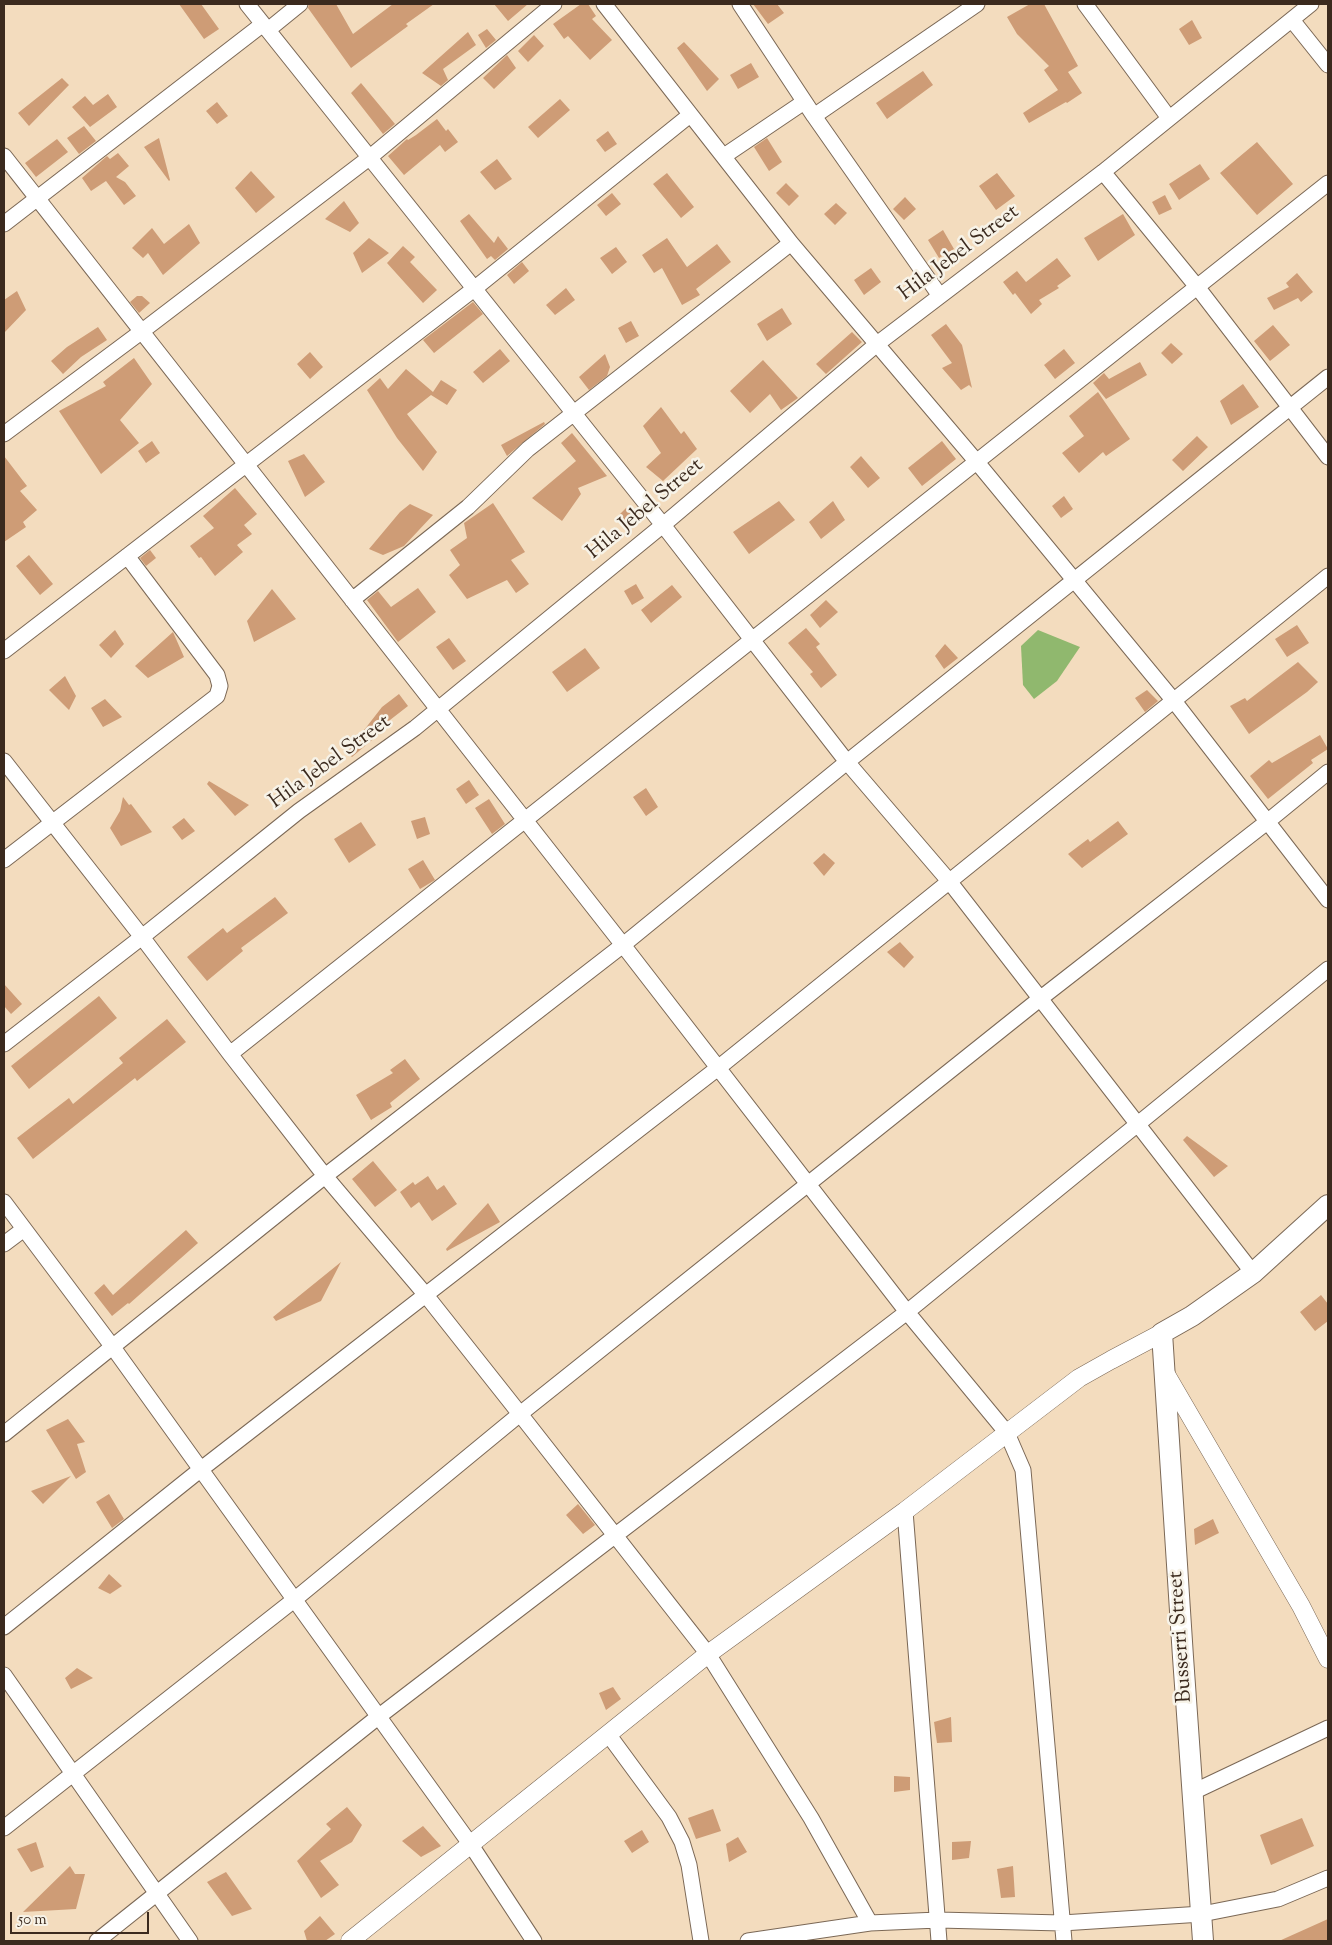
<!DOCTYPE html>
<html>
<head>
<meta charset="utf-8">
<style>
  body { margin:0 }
  #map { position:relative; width:1332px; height:1945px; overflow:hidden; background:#f3dcbe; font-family:"Sorts Mill Goudy",serif }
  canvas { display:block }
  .frame { position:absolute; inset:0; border:5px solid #3b2a1e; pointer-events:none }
  .scale { position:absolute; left:10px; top:1912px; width:139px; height:22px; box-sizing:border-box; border:2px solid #3b2a1e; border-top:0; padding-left:6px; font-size:15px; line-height:18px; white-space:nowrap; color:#3b2a1e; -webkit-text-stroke:4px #f7f3e8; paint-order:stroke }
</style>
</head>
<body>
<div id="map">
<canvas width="1332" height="1945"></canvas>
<div class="frame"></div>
<div class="scale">50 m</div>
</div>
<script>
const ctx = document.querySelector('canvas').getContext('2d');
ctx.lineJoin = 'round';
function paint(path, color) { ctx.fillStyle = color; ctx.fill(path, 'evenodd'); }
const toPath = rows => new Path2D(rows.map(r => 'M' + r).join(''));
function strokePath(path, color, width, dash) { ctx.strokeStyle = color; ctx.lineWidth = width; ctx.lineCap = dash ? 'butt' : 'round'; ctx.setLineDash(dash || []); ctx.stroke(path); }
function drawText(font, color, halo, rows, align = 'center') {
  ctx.font = font + ' "Sorts Mill Goudy",serif'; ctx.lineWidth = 5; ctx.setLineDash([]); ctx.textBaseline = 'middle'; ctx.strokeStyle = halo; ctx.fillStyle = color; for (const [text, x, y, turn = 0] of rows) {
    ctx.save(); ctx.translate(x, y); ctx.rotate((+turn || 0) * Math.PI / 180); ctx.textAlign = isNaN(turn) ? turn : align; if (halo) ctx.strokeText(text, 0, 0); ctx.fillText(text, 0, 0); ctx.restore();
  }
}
paint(toPath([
  [1038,630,1080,647,1057,681,1034,699,1023,685,1021,646]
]), '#90b86e');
paint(toPath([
  [179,4,201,4,219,29,204,39],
  [309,4,336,4,353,34,393,4,434,4,406,24,408,26,351,68,308,8],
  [494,4,528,4,508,21],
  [581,4,588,4,596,16,592,19,612,40,590,60,568,36,564,39,553,24],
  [753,4,777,4,784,13,768,24],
  [1030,4,1044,4,1078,66,1068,72,1082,93,1067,103,1066,102,1029,123,1023,113,1058,90,1044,70,1049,66,1017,34,1007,17],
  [1192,20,1202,38,1189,45,1179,29],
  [487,29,496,40,486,48,478,35],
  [468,32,476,45,443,69,448,80,441,86,422,73],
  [534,35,544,46,528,62,518,51],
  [684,42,719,79,707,91,677,48],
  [507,55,516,68,494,89,483,78],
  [751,63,759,77,738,89,730,75],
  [923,71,933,85,887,119,876,103],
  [62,78,69,85,29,126,18,113],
  [361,83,395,124,383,134,351,93],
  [108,94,117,107,90,127,72,107,85,96,93,105],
  [560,99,570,110,538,138,528,127],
  [217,102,228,116,217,124,206,111],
  [437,119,446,131,448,129,458,142,445,152,440,145,404,175,388,156,407,139,408,140,416,135],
  [84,126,96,141,79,154,67,138],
  [608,131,617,144,605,152,596,140],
  [159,138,170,180,169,181,144,147],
  [767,138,782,162,769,171,754,147],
  [57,139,68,152,36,177,25,163],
  [1257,142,1293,184,1257,215,1220,173],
  [118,153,129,166,116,177,125,182,136,196,124,205,106,181,91,191,82,178,107,156,110,159],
  [497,159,512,179,495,190,480,172],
  [1200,164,1210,179,1179,200,1169,184],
  [251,171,275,197,256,213,235,188],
  [667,173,694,207,681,218,653,184],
  [997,173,1015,196,996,210,979,186],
  [786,183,799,196,789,206,776,193],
  [612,193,621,204,606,216,597,205],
  [1165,195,1172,209,1159,215,1152,202],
  [905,197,916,209,904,220,893,209],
  [344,201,359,223,350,232,325,219],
  [836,203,847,213,835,225,824,214],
  [469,214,494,243,498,236,508,249,495,260,491,256,487,259,460,221],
  [1123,214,1135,235,1098,261,1084,238],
  [189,224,200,243,163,275,148,253,143,258,132,248,152,228,164,244],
  [943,230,954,249,939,258,928,240],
  [369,238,389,253,362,273,353,253],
  [667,238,687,267,717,244,731,262,696,289,700,295,682,305,662,268,654,273,642,255],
  [403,246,415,257,410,262,437,290,423,303,387,263],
  [616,247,627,262,612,274,600,258],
  [1057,258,1071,276,1057,286,1059,288,1039,300,1042,304,1031,314,1015,293,1013,295,1003,282,1017,271,1026,282],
  [522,262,529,271,514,284,507,275],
  [871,268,881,282,864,295,854,280],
  [1297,273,1313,292,1301,302,1298,298,1274,310,1267,298,1289,287,1286,283],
  [566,288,575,300,555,315,546,305],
  [17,291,26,310,4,333,4,300],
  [137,296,142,296,150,303,139,313,130,302],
  [473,302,483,314,434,353,423,340],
  [782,308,792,324,767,341,757,324],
  [631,321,639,336,626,343,618,328],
  [946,324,962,345,972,388,969,385,961,390,942,368,952,363,931,335],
  [1273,325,1290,345,1270,361,1254,341],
  [98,327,107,340,81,357,63,374,51,361,67,347],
  [852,332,862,342,826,374,816,364],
  [1171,343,1183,354,1172,364,1161,353],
  [500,349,510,361,483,383,473,372],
  [1064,349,1075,363,1055,379,1044,365],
  [310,352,323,367,310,379,297,364],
  [605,354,610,367,607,376,589,390,579,377],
  [134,358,152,384,120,420,139,443,101,474,59,411,106,386,103,382],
  [763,360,798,398,781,410,770,394,750,413,730,391],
  [1140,362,1147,375,1106,399,1093,383,1104,373,1109,379],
  [406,369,433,392,441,380,457,390,447,405,431,395,407,414,437,452,423,471,397,438,367,390,380,378,388,389],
  [1243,384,1259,407,1231,425,1220,401],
  [1098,392,1130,439,1106,456,1103,452,1079,473,1062,453,1084,436,1069,416],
  [661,407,681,434,684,431,697,449,663,481,646,467,661,453,643,426],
  [544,422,545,424,507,456,501,445],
  [572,433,607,476,578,488,581,494,562,521,532,498,576,461,561,443],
  [1197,436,1208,447,1183,471,1172,460],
  [152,441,160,453,146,463,138,451],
  [942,441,956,459,922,486,908,468],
  [304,454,325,482,305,497,288,461],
  [4,456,27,486,20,491,37,510,23,522,26,527,4,542],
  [861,456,880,478,868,488,850,467],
  [235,488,257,514,244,525,252,534,237,545,243,552,215,576,201,557,199,558,190,546,214,528,203,516],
  [1064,496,1073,509,1061,518,1052,506],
  [779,501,795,520,749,554,733,532],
  [833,501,845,520,821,539,809,522],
  [493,503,525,552,511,560,529,584,516,593,507,580,467,599,449,575,460,565,450,550,467,538,464,523],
  [410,504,433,515,404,546,383,555,369,549,400,512],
  [626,508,638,520,628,530,616,518],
  [150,550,156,558,146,566,140,558],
  [29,555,53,584,40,595,16,566],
  [636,584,644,598,632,605,624,591],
  [672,585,682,597,651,623,641,610],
  [418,588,436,612,398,642,367,600,378,591,391,607],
  [272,589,296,619,254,642,247,621],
  [826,600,838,612,820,628,810,615],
  [1297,625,1309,643,1287,657,1275,639],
  [806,628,820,644,816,647,837,675,821,688,810,674,813,672,788,643],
  [115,630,124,644,111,658,99,645],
  [173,632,184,657,148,678,135,666],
  [449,638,466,661,453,670,436,647],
  [945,644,958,658,944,669,935,656],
  [585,648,600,668,567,692,552,672],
  [1298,662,1318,682,1307,692,1249,734,1230,706,1245,698,1247,701],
  [65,676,76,696,69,710,49,690],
  [1147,690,1158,701,1145,712,1135,698],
  [399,694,408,706,390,720,392,723,352,757,347,752,382,707],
  [105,699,122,717,103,727,91,708],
  [1320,735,1328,749,1311,760,1313,763,1268,799,1250,776,1269,760,1272,763],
  [469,780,479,795,466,804,456,789],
  [209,781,249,805,235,816,207,784],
  [646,788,658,807,646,816,633,797],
  [123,797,129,805,131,804,152,832,121,846,110,828,120,811],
  [489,799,505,824,492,834,475,808],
  [425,817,430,834,417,839,411,821],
  [184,818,195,831,182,840,172,827],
  [1118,821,1128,834,1082,868,1068,854,1088,839,1090,842],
  [361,822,376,845,349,863,334,839],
  [824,853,835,863,824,876,813,863],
  [423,860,435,880,420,889,408,869],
  [275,897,288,913,241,948,243,951,207,981,187,957,223,928,227,933],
  [900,942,914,957,904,968,887,952],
  [4,984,22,1004,11,1014,4,1006],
  [99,996,117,1018,29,1089,11,1066],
  [167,1019,186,1042,137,1081,135,1078,33,1159,17,1138,69,1098,73,1104,123,1063,119,1058],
  [405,1059,420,1079,390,1103,392,1107,371,1120,356,1095,393,1073,390,1070],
  [1187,1136,1228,1166,1214,1177,1183,1140],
  [373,1161,397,1190,375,1207,352,1179],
  [428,1176,437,1190,444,1185,457,1204,432,1221,419,1202,411,1208,400,1192,413,1182,415,1185],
  [488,1203,500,1222,447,1251,446,1249],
  [186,1230,198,1243,129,1304,128,1303,112,1316,94,1293,104,1284,113,1295],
  [341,1262,321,1301,276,1321,273,1317],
  [1321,1295,1328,1304,1328,1321,1315,1331,1300,1312],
  [68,1419,85,1442,77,1444,86,1472,76,1479,46,1430],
  [71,1476,43,1504,31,1491],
  [109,1494,124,1519,112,1528,96,1502],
  [578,1504,595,1525,583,1534,566,1515],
  [1213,1519,1219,1533,1195,1545,1194,1529],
  [109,1574,122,1586,110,1594,98,1588],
  [77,1668,93,1678,71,1689,65,1678],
  [613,1687,621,1699,606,1710,599,1693],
  [951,1717,952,1742,937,1743,934,1722],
  [894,1776,910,1777,910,1790,894,1792],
  [347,1807,362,1825,352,1842,320,1861,339,1885,321,1898,297,1861,331,1829,326,1824],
  [713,1809,721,1831,696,1839,688,1818],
  [1302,1818,1314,1846,1271,1865,1260,1835],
  [423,1826,441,1846,421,1857,402,1841],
  [642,1830,649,1842,632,1853,624,1841],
  [738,1837,747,1852,729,1862,726,1844],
  [971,1841,969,1858,952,1860,952,1842],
  [36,1842,44,1867,31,1872,17,1849],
  [70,1866,75,1874,85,1874,76,1909,23,1912],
  [1013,1866,1015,1897,1001,1898,997,1869],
  [226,1872,252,1909,232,1916,207,1882],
  [320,1916,335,1934,325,1941,307,1941,304,1931],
  [1328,1919,1328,1941,1279,1941]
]), '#ce9c76');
const minor = toPath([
  [247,4,663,525,847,762,949,881,1253,1273],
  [604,4,791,243,976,461,1174,701,1328,900],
  [740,4,814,116,940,296],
  [1085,4,1169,118],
  [1292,20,1328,65],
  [268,30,300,4],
  [814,116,977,4],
  [4,156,623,945,907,1312,1007,1433,1023,1470,1064,1941],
  [724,156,804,102],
  [1103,172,1198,288,1328,457],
  [4,224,263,24],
  [4,434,141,332,369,158,554,4],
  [352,600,468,507,528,449,791,243],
  [4,651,474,289,690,115],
  [4,761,142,937,230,1054,325,1176,425,1294,520,1414,708,1654,811,1818,870,1923],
  [4,860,217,696,220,686,217,675,127,556],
  [4,1044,142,937,299,811,415,728,663,525,877,344,1103,172,1311,4],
  [230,1054,1328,183],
  [4,1202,112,1346,471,1845,534,1941],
  [4,1244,24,1229],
  [4,1434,325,1176,623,945,847,762,1328,377],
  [905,1511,939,1941],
  [4,1627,200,1470,718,1068,1328,576],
  [4,1675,190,1941],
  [608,1734,669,1817,682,1842,689,1865,701,1941],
  [1193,1792,1328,1728],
  [4,1828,294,1600,520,1414,1041,998,1267,822,1328,772],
  [97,1941,378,1717,907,1312,1328,969],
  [748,1941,870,1923,938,1920,1062,1923,1202,1914,1278,1899,1328,1878]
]);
const tertiary = toPath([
  [1164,1371,1301,1606,1328,1659],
  [350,1941,708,1654,905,1511,1079,1378,1111,1360,1162,1333]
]);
const secondary = toPath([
  [1203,1941,1183,1657,1162,1333,1192,1316,1253,1273,1328,1205]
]);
strokePath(minor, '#7b6856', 17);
strokePath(tertiary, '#7b6856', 19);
strokePath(secondary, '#7b6856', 22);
strokePath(minor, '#fff', 15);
strokePath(tertiary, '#fff', 18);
strokePath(secondary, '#fff', 20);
drawText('21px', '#3b2a1e', '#f7f3e8', [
  ["Hila Jebel Street",960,254,-37],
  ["Hila Jebel Street",646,510,-40],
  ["Hila Jebel Street",331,763,-36],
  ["Busserri Street",1182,1637,-94]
]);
</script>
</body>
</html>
